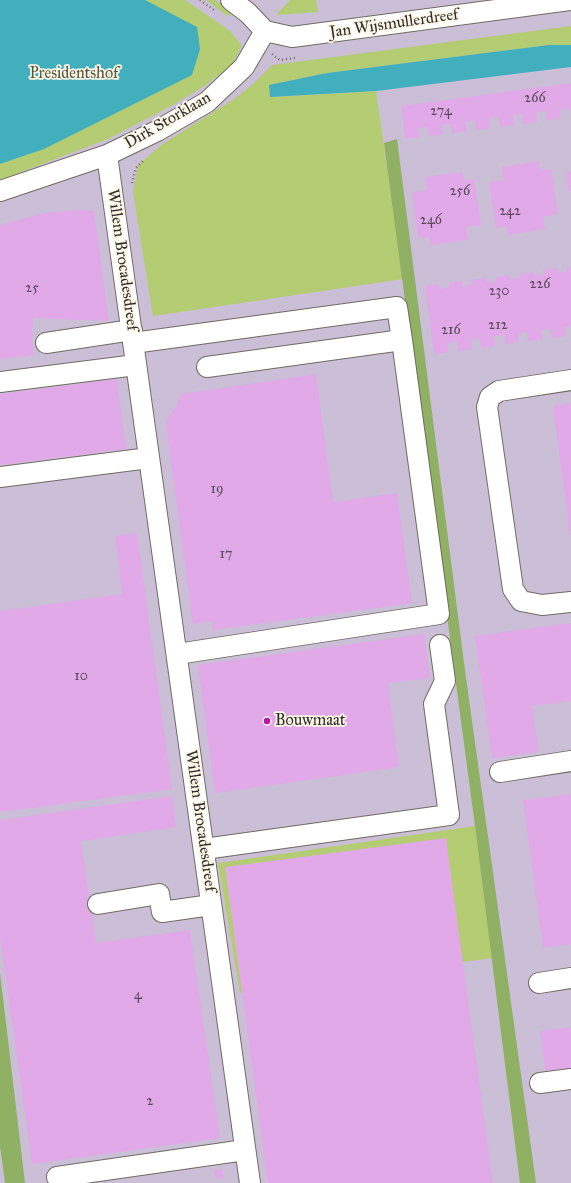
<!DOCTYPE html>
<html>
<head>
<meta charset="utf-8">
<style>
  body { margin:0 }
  canvas { display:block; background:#efe4c5 }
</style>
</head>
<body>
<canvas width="571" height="1183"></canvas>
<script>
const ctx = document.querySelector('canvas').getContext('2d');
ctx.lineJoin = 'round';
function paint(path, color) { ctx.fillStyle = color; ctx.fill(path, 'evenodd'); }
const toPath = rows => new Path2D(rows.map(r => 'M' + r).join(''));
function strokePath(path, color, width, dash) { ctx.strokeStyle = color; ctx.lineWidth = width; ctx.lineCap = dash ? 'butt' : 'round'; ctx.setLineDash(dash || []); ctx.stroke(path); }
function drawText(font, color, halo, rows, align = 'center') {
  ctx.font = font + ' "IM FELL Great Primer",serif'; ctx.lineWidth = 3.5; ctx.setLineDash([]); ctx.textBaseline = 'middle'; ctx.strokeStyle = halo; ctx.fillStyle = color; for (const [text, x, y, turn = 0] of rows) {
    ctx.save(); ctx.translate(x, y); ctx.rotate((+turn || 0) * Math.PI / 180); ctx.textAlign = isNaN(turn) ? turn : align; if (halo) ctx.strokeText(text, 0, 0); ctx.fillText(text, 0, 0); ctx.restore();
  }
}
paint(toPath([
  [0,0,571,0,571,1183,0,1183]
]), '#cabfd6');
paint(toPath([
  [0,0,185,0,230,31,242,46,232,64,206,85,173,105,108,139,0,180],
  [206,0,215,0,223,5,232,16,226,15],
  [290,0,316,0,318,12,276,15],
  [571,26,571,45,549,45,327,73,269,85,270,97,376,91,403,279,153,316,133,192,138,165,161,145,234,99,254,83,272,65],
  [475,826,492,958,240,993,218,863]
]), '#b5cd72');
paint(toPath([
  [397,139,464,663,536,1183,520,1183,475,826,384,143],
  [0,973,25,1183,5,1183,0,1146]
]), '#90b064');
paint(toPath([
  [0,0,145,0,197,27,200,49,192,75,44,149,0,164],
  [549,45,571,45,571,67,376,91,270,97,269,85,327,73]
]), '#41afbe');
paint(toPath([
  [571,83,571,114,569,108,560,109,561,118,547,120,546,111,536,112,537,122,523,124,522,114,513,115,514,125,500,127,498,117,489,118,490,128,476,130,475,120,465,122,467,131,452,133,451,124,442,125,443,134,429,136,428,127,418,128,419,137,405,139,401,106],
  [539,161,540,170,551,169,558,214,543,217,545,229,508,235,506,226,496,228,489,182,504,180,502,167],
  [571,171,571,191,569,191,566,172],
  [462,172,463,180,474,179,481,225,466,227,468,240,430,245,429,237,418,238,412,192,427,190,425,177],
  [77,210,94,211,109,321,33,318,32,339,34,355,0,359,0,225,44,213],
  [567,267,571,267,571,326,565,327,566,336,552,338,551,329,541,330,543,339,528,341,527,332,518,333,519,342,505,344,504,335,494,336,495,346,481,348,480,338,471,339,472,349,458,351,457,341,447,343,448,352,434,354,425,286,439,284,440,289,449,287,449,283,463,281,463,286,473,284,472,280,486,278,487,282,496,281,496,277,510,275,510,279,520,278,519,274,534,272,534,276,544,275,543,270,557,268,558,273,567,271],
  [316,374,333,502,397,493,412,603,213,630,212,621,193,624,166,425,168,418,177,405,181,394],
  [117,379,126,449,0,465,0,394],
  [571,403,571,535,570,535,553,406],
  [137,533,172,789,0,812,0,611,122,594,115,536],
  [571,623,571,701,532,706,539,752,492,758,475,636],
  [424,634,430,678,388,683,399,767,215,793,198,665],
  [571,794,571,944,543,948,523,800],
  [172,796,176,827,81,841,96,943,190,930,220,1138,32,1164,0,937,0,820],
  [446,838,493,1183,268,1183,225,867],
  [571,1027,571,1072,546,1075,540,1031],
  [223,1169,224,1178,215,1179,214,1170]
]), '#e1a9e8');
const minor = toPath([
  [231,0,248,13,265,31],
  [265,31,292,37,571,0],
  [107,155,250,1183],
  [0,191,107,155,157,131,207,102,244,67,265,31],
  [46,343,132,330],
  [133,343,397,307,402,340,439,614,177,654],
  [207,367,402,340],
  [571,380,499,391,490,397,487,407,513,589,521,601,542,605,571,602],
  [0,382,136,365],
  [0,477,149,458],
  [500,772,571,761],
  [204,849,449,815,434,704,445,681,440,645],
  [98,904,159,894,162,912,211,905],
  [539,983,571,978],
  [540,1083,571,1079],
  [57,1177,245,1150]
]);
strokePath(minor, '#706c61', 22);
strokePath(toPath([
  [200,0,214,10],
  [272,54,280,60,295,58],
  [132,183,136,168,144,160]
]), '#706c61', 2.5, [1, 3]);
strokePath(minor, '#fff', 20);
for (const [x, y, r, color] of [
  [267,721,4,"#b5179e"]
]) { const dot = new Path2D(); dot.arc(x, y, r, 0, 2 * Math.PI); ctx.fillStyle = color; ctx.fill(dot); strokePath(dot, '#fcf5e5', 1.5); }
drawText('14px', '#584a5a', null, [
  ["266",535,99],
  ["274",441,112],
  ["256",460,192],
  ["242",510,212],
  ["246",431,221],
  ["226",540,285],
  ["25",32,289],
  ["230",499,292],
  ["212",498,326],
  ["216",451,331],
  ["19",217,490],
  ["17",226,555],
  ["10",81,677],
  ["4",138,996],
  ["2",150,1102]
]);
drawText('16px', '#2b2b2b', '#fcf5e5', [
  ["Jan Wijsmullerdreef",394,24,-8],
  ["Dirk Storklaan",168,121,-30],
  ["Willem Brocadesdreef",122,260,82],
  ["Willem Brocadesdreef",200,821,82]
]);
drawText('16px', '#4e543d', '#fcf5e5', [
  ["Presidentshof",74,74]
]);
drawText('16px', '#2b2b2b', '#fcf5e5', [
  ["Bouwmaat",275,721]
], 'left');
</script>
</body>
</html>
